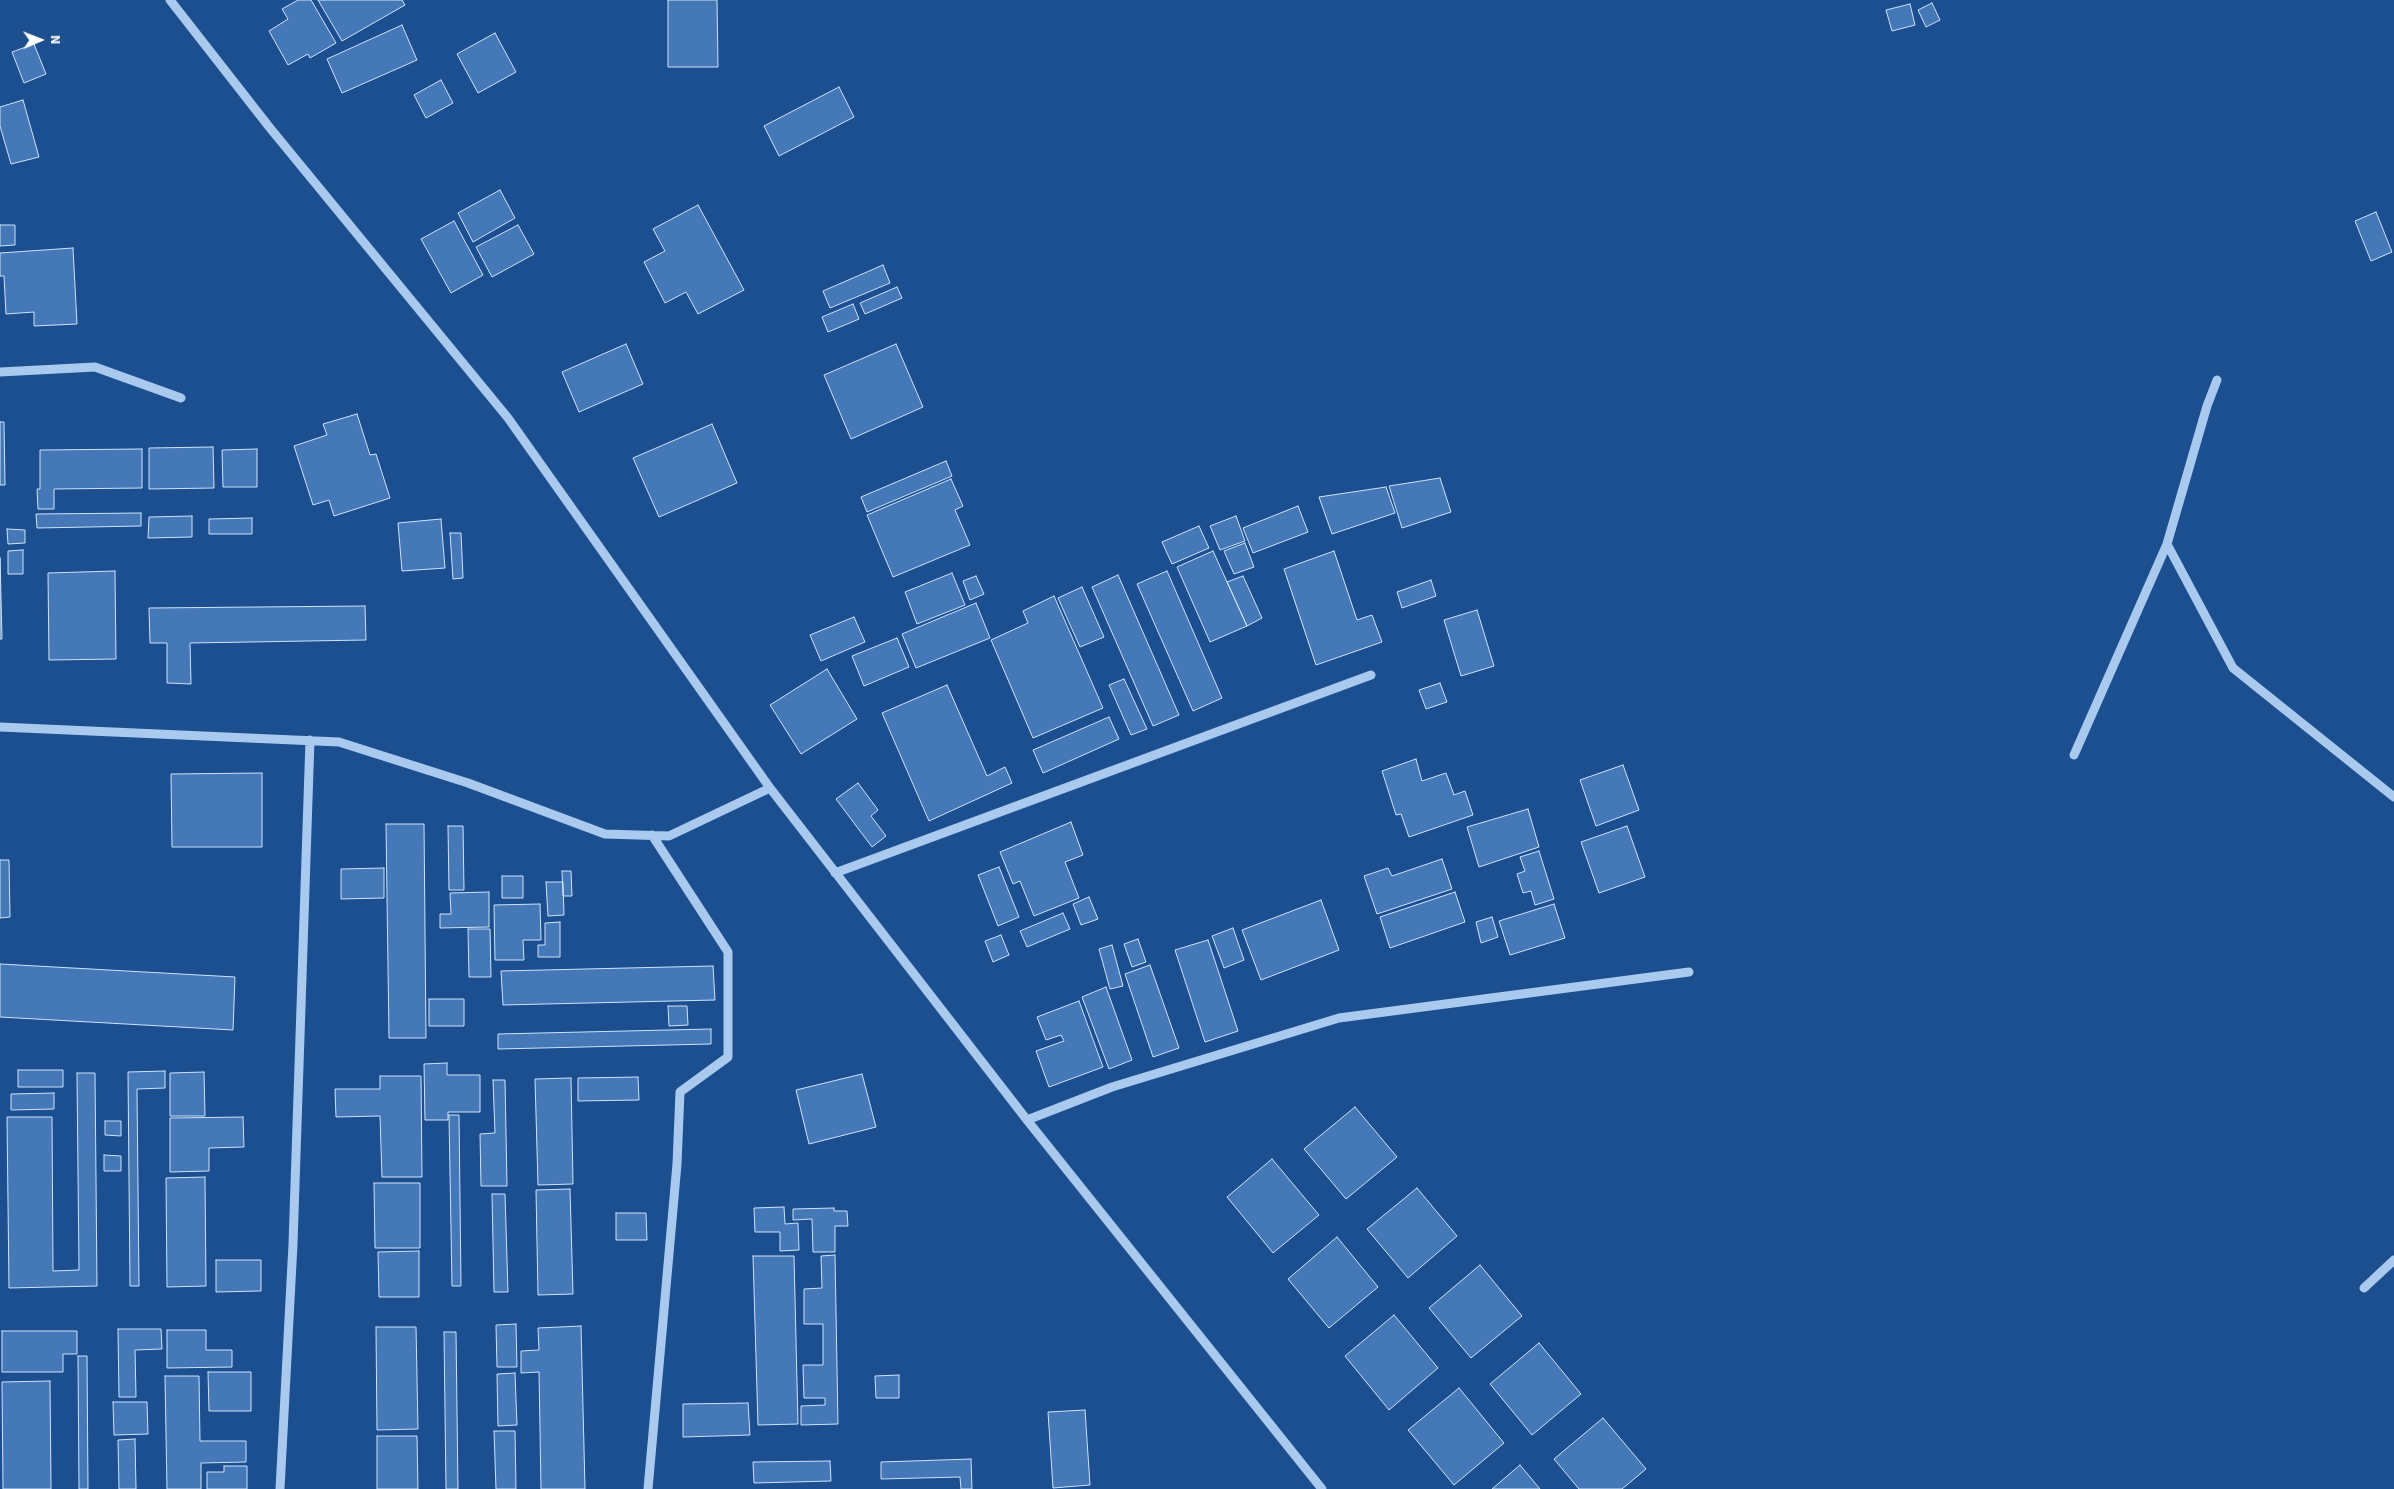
<!DOCTYPE html>
<html>
<head>
<meta charset="utf-8">
<style>
  body { margin:0 }
  #map { position:relative; width:2394px; height:1489px; overflow:hidden; background:#1b4f8f; font-family:"Source Sans 3",sans-serif }
  canvas { display:block }
  .north { position:absolute; left:15px; top:15px; width:50px; height:50px; -webkit-text-stroke:4px #1b4f8f; paint-order:stroke; rotate:89deg; font-size:14px; font-weight:700; line-height:20px; text-align:center; color:#fff }
  .north::after { content:''; display:block; margin:auto; width:18px; height:22px; background:#fff; clip-path:polygon(50% 0,100% 100%,50% 72%,0 100%) }
</style>
</head>
<body>
<div id="map">
<canvas width="2394" height="1489"></canvas>
<div class="north">N</div>
</div>
<script>
const ctx = document.querySelector('canvas').getContext('2d');
ctx.lineJoin = 'round';
function paint(path, color) { ctx.fillStyle = color; ctx.fill(path, 'evenodd'); }
const toPath = rows => new Path2D(rows.map(r => 'M' + r).join(''));
function strokePath(path, color, width, dash) { ctx.strokeStyle = color; ctx.lineWidth = width; ctx.lineCap = dash ? 'butt' : 'round'; ctx.setLineDash(dash || []); ctx.stroke(path); }
const building = toPath([
  [298,0,311,0,336,43,310,58,308,54,288,65,269,31,288,19,282,9,298,0],
  [318,0,402,0,405,5,342,41,318,0],
  [668,0,717,0,718,67,668,67,668,0],
  [1932,3,1940,20,1926,27,1918,10,1932,3],
  [1910,4,1915,25,1892,31,1886,10,1910,4],
  [402,25,417,60,342,93,327,59,402,25],
  [495,33,516,72,478,93,457,54,495,33],
  [34,44,46,74,24,83,12,52,34,44],
  [441,80,453,103,426,118,414,95,441,80],
  [839,87,854,117,779,156,764,126,839,87],
  [23,100,39,157,11,164,0,126,0,107,23,100],
  [500,190,515,218,473,242,458,213,500,190],
  [698,205,744,290,698,314,686,292,665,303,644,262,665,251,653,229,698,205],
  [2376,212,2392,252,2371,261,2355,221,2376,212],
  [454,221,483,275,451,293,421,239,454,221],
  [0,225,15,225,15,245,0,246,0,225],
  [518,225,534,254,492,277,476,247,518,225],
  [73,248,77,324,34,326,34,312,6,314,4,276,0,276,0,253,73,248],
  [883,265,890,283,830,308,823,291,883,265],
  [897,287,902,298,865,314,860,303,897,287],
  [853,304,859,319,828,332,822,317,853,304],
  [626,344,643,384,579,412,562,372,626,344],
  [896,344,923,407,851,439,824,375,896,344],
  [357,414,370,455,376,454,390,498,334,516,329,500,313,505,294,446,327,435,323,424,357,414],
  [0,422,4,422,5,485,0,485,0,422],
  [712,424,737,483,659,517,633,458,712,424],
  [213,447,214,488,149,489,149,448,213,447],
  [142,449,142,488,54,489,54,509,38,509,37,489,40,489,40,450,142,449],
  [257,449,257,487,223,487,222,450,257,449],
  [946,461,952,476,867,512,861,497,946,461],
  [1440,478,1451,512,1402,528,1389,486,1440,478],
  [951,479,963,506,955,510,970,545,893,577,867,515,951,479],
  [1386,487,1395,513,1332,534,1319,497,1386,487],
  [1298,506,1308,532,1253,553,1243,528,1298,506],
  [141,513,141,526,37,528,36,514,141,513],
  [192,516,192,537,148,538,149,517,192,516],
  [1236,516,1245,541,1220,550,1210,526,1236,516],
  [252,518,252,534,209,534,209,519,252,518],
  [441,519,445,568,402,571,398,523,441,519],
  [1199,526,1209,548,1172,564,1162,542,1199,526],
  [7,529,25,530,25,543,8,544,7,529],
  [450,533,461,533,463,578,453,579,450,533],
  [1245,543,1254,567,1234,574,1224,551,1245,543],
  [23,550,23,574,8,574,8,551,23,550],
  [1213,551,1247,626,1210,642,1177,567,1213,551],
  [1334,551,1357,620,1372,615,1382,642,1316,665,1284,569,1334,551],
  [0,558,2,639,0,639,0,558],
  [115,571,116,659,49,660,48,573,115,571],
  [1167,571,1222,698,1193,711,1137,584,1167,571],
  [952,573,965,605,917,624,905,592,952,573],
  [1118,575,1179,715,1153,726,1092,587,1118,575],
  [976,576,984,594,970,600,963,581,976,576],
  [1243,576,1262,618,1247,626,1227,582,1243,576],
  [1431,580,1436,596,1402,608,1397,592,1431,580],
  [1082,587,1104,637,1080,647,1058,598,1082,587],
  [1054,596,1103,708,1033,738,991,640,1028,623,1023,611,1054,596],
  [976,603,990,638,916,668,902,634,976,603],
  [365,606,366,640,190,643,191,684,167,683,167,643,150,643,149,608,365,606],
  [1477,610,1494,666,1461,676,1444,620,1477,610],
  [854,617,865,642,821,661,810,635,854,617],
  [897,638,909,667,864,686,852,656,897,638],
  [827,669,857,719,801,754,770,705,827,669],
  [1124,679,1147,729,1131,735,1109,685,1124,679],
  [1440,683,1447,702,1426,709,1419,690,1440,683],
  [947,685,987,776,1005,767,1012,783,929,821,882,713,947,685],
  [1109,717,1119,739,1043,773,1033,750,1109,717],
  [1416,759,1422,781,1446,773,1454,795,1465,791,1473,815,1409,837,1401,814,1396,815,1382,771,1416,759],
  [1623,765,1639,810,1596,826,1580,780,1623,765],
  [262,773,262,847,172,847,171,774,262,773],
  [858,783,878,810,871,816,886,836,872,847,836,799,858,783],
  [1528,809,1539,847,1479,867,1467,827,1528,809],
  [1071,822,1083,855,1065,862,1079,898,1034,916,1020,881,1013,884,1000,852,1071,822],
  [386,824,424,824,426,1038,389,1038,386,824],
  [448,826,463,826,464,890,449,890,448,826],
  [1627,826,1645,877,1599,893,1581,842,1627,826],
  [1539,851,1554,899,1535,905,1531,891,1523,893,1517,874,1525,871,1520,857,1539,851],
  [1442,859,1452,889,1377,914,1364,876,1388,868,1392,876,1442,859],
  [0,860,9,860,10,917,0,918,0,860],
  [999,867,1019,917,998,926,978,875,999,867],
  [384,868,384,898,341,899,341,869,384,868],
  [562,871,571,871,572,896,563,896,562,871],
  [502,876,523,876,523,898,502,898,502,876],
  [546,882,563,882,564,915,548,916,546,882],
  [489,892,489,927,440,928,440,914,451,914,450,893,489,892],
  [1455,892,1465,922,1390,948,1380,917,1455,892],
  [1089,897,1098,919,1081,925,1073,904,1089,897],
  [1321,900,1339,950,1261,980,1242,930,1321,900],
  [540,904,541,940,523,940,524,960,495,960,494,905,540,904],
  [1554,904,1565,938,1510,955,1499,921,1554,904],
  [1063,913,1070,929,1027,947,1020,931,1063,913],
  [1492,917,1498,937,1481,943,1476,922,1492,917],
  [560,922,560,957,538,957,538,945,545,945,545,923,560,922],
  [1233,928,1244,960,1224,968,1212,936,1233,928],
  [468,929,490,929,491,977,469,977,468,929],
  [1001,935,1009,955,993,962,985,941,1001,935],
  [1138,939,1146,962,1132,967,1124,944,1138,939],
  [1208,940,1238,1031,1205,1042,1175,950,1208,940],
  [1112,945,1123,986,1110,989,1099,949,1112,945],
  [0,964,235,977,233,1030,0,1017,0,964],
  [1150,965,1179,1048,1153,1057,1125,974,1150,965],
  [713,966,715,1000,503,1005,501,971,713,966],
  [1106,987,1132,1060,1109,1069,1082,997,1106,987],
  [429,999,464,999,464,1026,429,1026,429,999],
  [1079,1001,1103,1067,1049,1087,1036,1051,1064,1041,1061,1035,1046,1040,1037,1017,1079,1001],
  [668,1006,687,1006,688,1025,669,1026,668,1006],
  [711,1029,711,1044,498,1049,498,1034,711,1029],
  [447,1063,447,1075,480,1075,480,1112,448,1112,448,1120,425,1120,424,1064,447,1063],
  [18,1070,63,1070,63,1087,18,1087,18,1070],
  [165,1071,165,1088,137,1089,139,1286,130,1286,128,1072,165,1071],
  [204,1072,205,1116,170,1116,170,1073,204,1072],
  [77,1073,95,1073,97,1286,9,1288,7,1117,52,1117,53,1271,79,1270,77,1073],
  [862,1074,876,1127,809,1144,796,1090,862,1074],
  [380,1076,421,1076,422,1177,382,1177,380,1116,336,1117,335,1089,380,1089,380,1076],
  [638,1077,639,1100,578,1101,578,1078,638,1077],
  [571,1078,573,1184,538,1185,535,1079,571,1078],
  [493,1080,505,1080,507,1186,481,1186,480,1134,495,1133,493,1080],
  [54,1093,54,1109,11,1110,11,1094,54,1093],
  [1355,1107,1397,1157,1346,1199,1304,1149,1355,1107],
  [449,1115,459,1115,461,1286,452,1286,449,1115],
  [243,1117,244,1147,209,1148,209,1171,170,1172,170,1118,243,1117],
  [105,1121,121,1121,121,1136,105,1135,105,1121],
  [104,1155,121,1156,121,1171,104,1171,104,1155],
  [1272,1159,1319,1215,1273,1253,1227,1197,1272,1159],
  [205,1177,206,1286,167,1287,166,1178,205,1177],
  [374,1183,420,1183,420,1248,375,1248,374,1183],
  [1417,1188,1457,1236,1408,1278,1367,1229,1417,1188],
  [570,1189,573,1294,538,1295,536,1190,570,1189],
  [492,1194,505,1194,508,1292,494,1292,492,1194],
  [784,1207,785,1224,798,1223,799,1250,780,1251,780,1232,755,1232,754,1208,784,1207],
  [834,1208,834,1211,847,1211,848,1226,835,1226,835,1252,813,1252,812,1219,793,1220,793,1209,834,1208],
  [616,1213,646,1213,647,1240,616,1240,616,1213],
  [1337,1237,1378,1287,1329,1328,1288,1279,1337,1237],
  [419,1251,419,1297,379,1297,378,1252,419,1251],
  [835,1255,838,1424,801,1425,801,1406,825,1405,825,1398,804,1398,803,1365,823,1365,823,1324,804,1324,804,1289,822,1288,821,1256,835,1255],
  [753,1256,794,1256,798,1424,758,1425,753,1256],
  [216,1260,261,1260,261,1291,216,1292,216,1260],
  [1480,1265,1522,1316,1471,1358,1429,1308,1480,1265],
  [1394,1315,1438,1368,1389,1410,1345,1356,1394,1315],
  [516,1324,517,1367,497,1367,496,1325,516,1324],
  [581,1326,585,1489,541,1489,539,1372,521,1373,521,1351,539,1350,538,1328,581,1326],
  [376,1327,416,1327,418,1429,377,1430,376,1327],
  [118,1329,161,1329,162,1349,135,1350,136,1397,119,1397,118,1329],
  [167,1330,206,1330,206,1350,232,1350,232,1367,167,1368,167,1330],
  [2,1331,77,1331,77,1354,63,1354,63,1372,2,1372,2,1331],
  [444,1332,456,1332,458,1489,446,1489,444,1332],
  [1539,1343,1581,1394,1532,1435,1490,1384,1539,1343],
  [78,1356,87,1356,88,1489,79,1489,78,1356],
  [208,1372,251,1372,251,1411,209,1411,208,1372],
  [515,1373,517,1425,498,1426,497,1374,515,1373],
  [899,1375,899,1398,876,1398,875,1376,899,1375],
  [165,1376,199,1376,200,1441,246,1441,246,1462,201,1463,201,1489,167,1489,165,1376],
  [50,1381,51,1489,3,1489,2,1382,50,1381],
  [1459,1388,1504,1443,1454,1485,1408,1430,1459,1388],
  [113,1402,147,1402,148,1434,114,1435,113,1402],
  [748,1403,750,1435,683,1437,683,1404,748,1403],
  [1085,1410,1090,1485,1053,1488,1048,1412,1085,1410],
  [1603,1418,1646,1469,1622,1489,1579,1489,1554,1459,1603,1418],
  [494,1431,515,1431,516,1489,496,1489,494,1431],
  [377,1436,417,1436,418,1489,377,1489,377,1436],
  [135,1439,136,1489,119,1489,118,1440,135,1439],
  [971,1459,972,1489,961,1489,960,1477,881,1479,881,1462,971,1459],
  [830,1461,831,1481,754,1483,753,1462,830,1461],
  [1520,1465,1540,1489,1492,1489,1520,1465],
  [224,1466,247,1466,247,1489,207,1489,207,1472,224,1472,224,1466]
]);
paint(building, '#4478b7');
strokePath(building, '#cfe3fa', 1);
strokePath(toPath([
  [170,0,270,128,508,418,770,788,1027,1120,1322,1489],
  [0,372,95,367,181,398],
  [2217,380,2207,406,2167,544,2233,668,2394,797],
  [0,727,339,742,468,783,605,834,669,836,770,788],
  [2074,755,2167,544],
  [835,873,1371,675],
  [1027,1120,1112,1087,1339,1018,1689,972],
  [2364,1288,2394,1260],
  [280,1489,293,1244,310,740],
  [648,1489,677,1164,680,1092,728,1057,728,952,652,835]
]), '#a9c9ee', 9);
</script>
</body>
</html>
